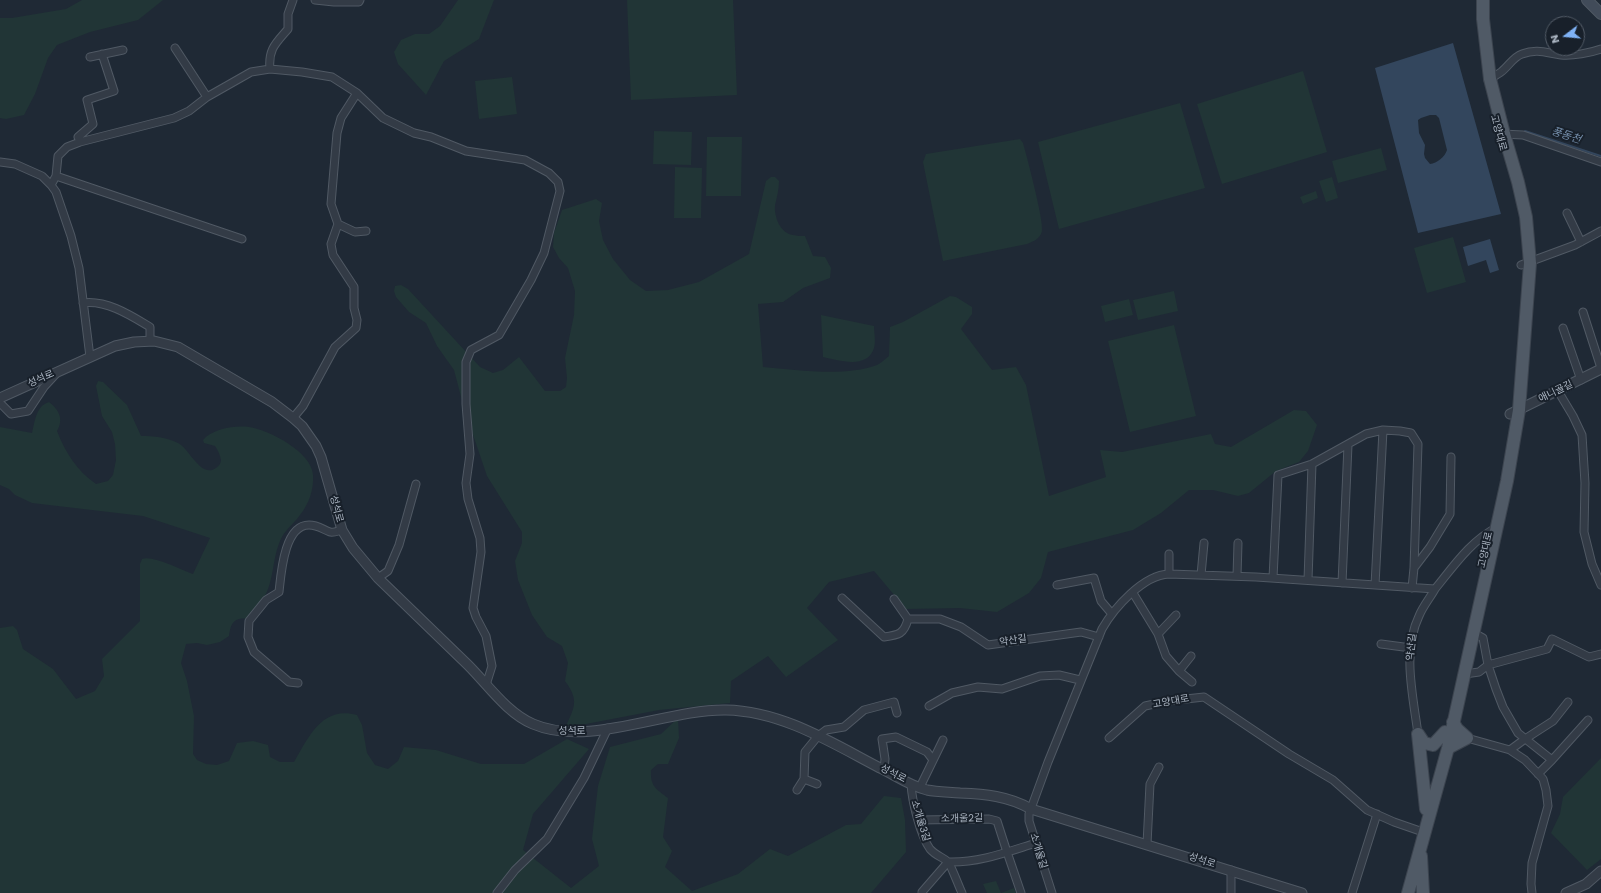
<!DOCTYPE html>
<meta charset="utf-8">
<style>
body{margin:0}
#map{position:relative;width:1601px;height:893px;overflow:hidden;background:#1f2935;font-family:Poppins,sans-serif}
canvas{display:block}
.north{position:absolute;left:1545px;top:16px;width:40px;height:40px;box-sizing:border-box;background:#18202a;border:1px solid #535c67;border-radius:50%;rotate:254deg;font-size:11px;font-weight:700;line-height:16px;text-align:center;color:#acb6c3}
.north::after{content:'';display:block;margin:auto;width:14px;height:18px;background:#7fb2f5;clip-path:polygon(50% 0,100% 100%,50% 72%,0 100%)}
</style>
<div id="map">
<canvas width="1601" height="893"></canvas>
<div class="north">N</div>
</div>
<script>
const context = document.querySelector('canvas').getContext('2d');
context.lineJoin = 'round';
function fillPath(path, color) { context.fillStyle = color; context.fill(path, 'evenodd'); }
function stroke(path, color, width, dash) { context.strokeStyle = color; context.lineWidth = width; context.lineCap = dash ? 'butt' : 'round'; context.setLineDash(dash || []); context.stroke(path); }
function label(font, color, halo, rows, align = 'center') {
  context.font = font + ' Poppins,"Noto Sans KR",sans-serif'; context.lineWidth = 4; context.setLineDash([]); context.textBaseline = 'middle'; context.strokeStyle = halo; context.fillStyle = color; for (const [text, x, y, turn = 0] of rows) {
    context.save(); context.translate(x, y); context.rotate((+turn || 0) * Math.PI / 180); context.textAlign = isNaN(turn) ? turn : align; if (halo) context.strokeText(text, 0, 0); context.fillText(text, 0, 0); context.restore();
  }
}
fillPath(new Path2D(`
 M82 0H163L138 20 90 32 57 45 48 58 35 94 24 115 6 119 0 118V18H12L66 9Z
 M458 0H494L479 39 444 61 426 95 398 64 394 52 401 40 415 34H429L440 26Z
 M627 0H733L737 95 631 100Z
 M1303 71 1327 152 1222 184 1197 104Z
 M512 77 517 114 479 119 475 81Z
 M1180 103 1205 188 1059 229 1038 142Z
 M654 131 692 132 691 165 653 164Z
 M707 137H742L741 196H706Z
 M1020 139 1023 143C1027 157 1044 221 1042 231 1040 239 1034 241 1027 244L943 261 924 167 923 162 926 154Z
 M1381 148 1387 170 1338 183 1332 161Z
 M675 167 702 168 701 218H674Z
 M771 177H775L779 181C779 189 777 197 775 205 774 217 780 233 793 235 797 236 801 236 805 236L813 256 825 257 831 268 830 278 803 288 783 302 758 304 763 367C797 370 845 377 877 365 881 363 885 359 889 356L890 327 903 322 950 296 956 297 972 307V314L961 329 992 370 1016 367 1026 385 1049 496 1106 477 1100 450 1122 452 1211 434 1215 444 1231 447 1294 410 1306 411 1317 425 1308 451 1299 462 1276 471 1249 493 1238 496 1213 490H1189L1161 513 1133 530 1048 552 1041 578 1029 593 997 612 960 608 906 609 874 571 829 582 807 608 838 640 786 677 768 656 731 681 730 703 659 710 565 728C574 708 580 701 565 681L568 663 562 646 547 637 532 615 518 580 515 561 522 543V532L487 476 464 408 454 370 437 346 426 323 409 312 396 297 394 291 395 286 401 285 408 289 480 367 493 373 503 370 519 357 545 391H560L566 387 567 378 565 358 574 315 575 291 568 268 559 258 553 247 554 233 562 210 596 199 602 203 599 221 603 240 613 259 630 280 646 291 668 290 699 282 749 254 766 181Z
 M1332 177 1338 198 1326 202 1319 181Z
 M1316 191 1318 198 1303 204 1300 197Z
 M1453 237 1466 282 1427 293 1414 248Z
 M1174 291 1178 311 1138 320 1133 300Z
 M1129 299 1133 315 1105 322 1101 306Z
 M821 315 874 326C874 332 876 342 874 348 867 370 838 360 823 357Z
 M1174 325 1196 416 1130 432 1108 341Z
 M98 381 103 382 127 405 141 436C154 436 166 437 178 443 189 448 201 479 216 468 219 466 221 463 221 460 220 455 218 450 215 446L204 443 203 440C212 429 235 425 249 427 269 430 312 452 313 475 314 489 309 504 300 515 293 525 285 529 280 541 271 562 275 584 260 604 257 608 252 615 248 618 245 619 242 618 239 619 231 621 230 629 229 636L220 642 207 645 197 643 186 644 181 663 187 681 194 716 193 754 197 760 206 764 217 765 229 761 237 743 253 741 268 745 270 757 280 762H294C308 738 322 705 357 715L362 725 367 753 375 765 388 769 398 761 404 747 436 750 481 764H524L567 739 589 749 533 814 523 850 571 888 599 866 592 839 598 786 610 747 661 734 678 718 679 738 668 764H658L651 770C650 786 656 789 668 798L663 837 672 851 665 867 692 891 738 874 770 849 788 856 846 825 861 824 884 796 901 798 905 820 906 852 871 893H0V628L13 626 17 630 23 649 53 669 76 699 95 691 104 676 102 659 140 621V564L142 559C153 555 181 570 193 574L210 538 143 516 32 503 15 495 9 489 0 485V427L32 433C35 421 36 406 49 402 59 410 64 419 57 431 65 452 77 471 96 484L108 481 113 475 116 460 115 444 112 432 102 416 96 386Z
 M1601 758V859L1587 870 1551 833 1560 814 1563 797Z
 M996 881 1001 893 1014 888 1016 893H987L983 884Z`), '#213536');
fillPath(new Path2D(`
 M1453 43 1501 214 1418 233 1375 68ZM1430 115H1436L1439 118 1447 150C1445 157 1437 163 1430 164L1425 158 1424 154 1425 145 1419 133 1418 120 1421 118Z
 M1490 239 1499 270 1490 273 1486 260 1468 266 1463 247Z`), '#33465d');
stroke(new Path2D(`
 M1525 131 1601 156`), '#33465d', 2);
const minor = new Path2D(`
 M315 0 334 2H359L360 0
 M175 48 207 97
 M90 57 123 50
 M270 69C268 49 276 43 288 29V14L293 0
 M1488 80C1493 77 1497 75 1501 72 1509 66 1513 57 1522 54 1537 48 1547 53 1561 55 1573 56 1590 53 1601 49
 M1502 134 1523 135 1601 162
 M80 142 78 137 93 124 87 100 114 91 102 54
 M0 162 15 164 42 176 51 185 56 192 71 236 79 268 90 357
 M56 176 242 239
 M51 185 56 176 58 156 67 147 80 142 174 118 189 111 207 97 251 72 270 69 302 72 332 77 357 93 383 118 414 133 431 137 466 151 525 160 549 173 558 182 560 191 544 253 531 280 499 335 471 350 466 362V404L470 454 466 483 468 499 480 538 481 552 473 608 476 617 486 636 492 666 486 685
 M1567 213 1581 242
 M338 224 355 232 366 231
 M1521 265 1575 245 1601 231
 M83 303C107 300 130 315 150 327V341
 M1583 312 1601 368
 M1563 328 1581 380
 M1558 391 1573 416 1582 435 1585 483 1584 532 1592 564 1601 585
 M0 403 11 414 28 411 44 387 56 374
 M293 418 303 406 335 347 356 328 357 320 354 308V287L333 255 331 244 338 224 331 204 337 133 341 118 357 93
 M1414 568 1430 547 1450 514 1451 457
 M1169 574V554
 M1201 575 1204 543
 M1237 576 1238 543
 M378 578 388 571 399 545 416 484
 M1273 578 1278 475 1312 464 1366 434 1383 430 1400 431 1411 433 1418 444 1414 568 1412 588
 M1308 580 1312 464
 M1342 583 1348 445
 M1057 585 1094 578 1101 601 1112 614
 M1375 585 1383 430
 M1435 589C1453 567 1471 540 1498 527
 M1133 593 1158 634 1166 656 1179 671 1192 682
 M842 598 884 637C899 635 904 634 908 619L894 599
 M908 619H940L961 627 988 645 1081 632 1099 637
 M1474 633 1483 638 1488 665 1496 689 1503 707 1518 733 1552 760 1588 720
 M1158 634 1176 615
 M1381 644 1411 648
 M1179 671 1191 656
 M1465 674 1479 672 1488 665 1547 649 1552 639 1589 657 1601 654
 M298 683 289 682 254 652 248 637 249 621 266 600 279 592C281 574 284 525 309 525 318 525 322 529 330 532 333 533 338 531 342 530
 M929 706 952 693 978 687 1002 689 1040 676 1059 675 1080 680
 M1109 738 1145 706 1168 701 1204 697 1289 754 1333 780 1367 810 1394 822 1420 831
 M1467 738 1510 750 1525 760 1543 779 1546 790 1548 806 1532 863 1531 884 1532 893
 M1510 750 1525 739 1553 721 1568 702
 M884 770 885 759 882 739 896 737 927 752 933 760
 M1538 774 1552 760
 M804 779 817 784
 M911 784C912 801 920 835 930 849 936 856 943 857 948 862 951 865 959 887 962 893
 M920 787 943 740
 M797 790 804 779 805 752 818 736 826 730 844 727 864 710 894 702 897 713
 M918 820 989 819 997 821 1007 852 1021 893
 M1147 844 1150 784 1159 767
 M922 892 948 862C979 863 1007 852 1036 843
 M497 893 515 870 547 839 584 778 608 728
 M1052 893 1029 821V814L1048 762 1102 629C1114 608 1143 575 1169 574L1256 577 1435 589C1430 598 1423 606 1419 616 1402 651 1413 696 1418 734
 M1231 893V870
 M1352 893 1377 814`);
const tertiary = new Path2D(`
 M0 398 115 346 134 342 154 341 178 347 272 402 293 418 302 426 316 446 321 457 342 530 353 548 378 578C408 607 438 636 468 665 488 685 507 713 533 724 589 748 666 709 726 710 782 711 832 743 880 768 895 775 910 786 927 790 937 792 949 792 960 793 985 794 1008 796 1031 809L1302 893
 M1510 414 1601 369
 M1566 893 1586 884 1601 871`);
const secondary = new Path2D(`
 M1587 0 1601 14`);
const primary = new Path2D(`
 M1418 734 1426 809
 M1418 734 1424 743 1433 745 1445 732
 M1448 748 1467 738 1457 729 1453 722
 M1421 856 1423 893
 M1408 893 1448 748 1507 481 1519 410 1530 263 1526 217 1518 182 1504 134 1490 79 1483 19V0`);
stroke(minor, '#505964', 9);
stroke(tertiary, '#505964', 11);
stroke(secondary, '#505964', 12);
stroke(primary, '#3c444f', 14);
stroke(minor, '#333b46', 7);
stroke(tertiary, '#333b46', 9);
stroke(secondary, '#414b59', 10);
stroke(primary, '#505a66', 12);
label('10px', '#acb6c3', '#18202a', [
 ["고양대로",1498,133,75],
 ["성석로",41,379,-24],
 ["애니골길",1556,392,-26],
 ["성석로",336,509,76],
 ["고양대로",1486,550,-78],
 ["약산길",1013,641,-8],
 ["약산길",1412,647,-84],
 ["고양대로",1171,702,-10],
 ["성석로",572,731],
 ["성석로",893,774,27],
 ["소개울2길",962,819,-1],
 ["소개울3길",920,821,73],
 ["소개울길",1038,851,73],
 ["성석로",1202,861,18]
]);
label('italic 11px', '#748eab', '#18202a', [
 ["풍동천",1566,136,18]
]);
</script>
